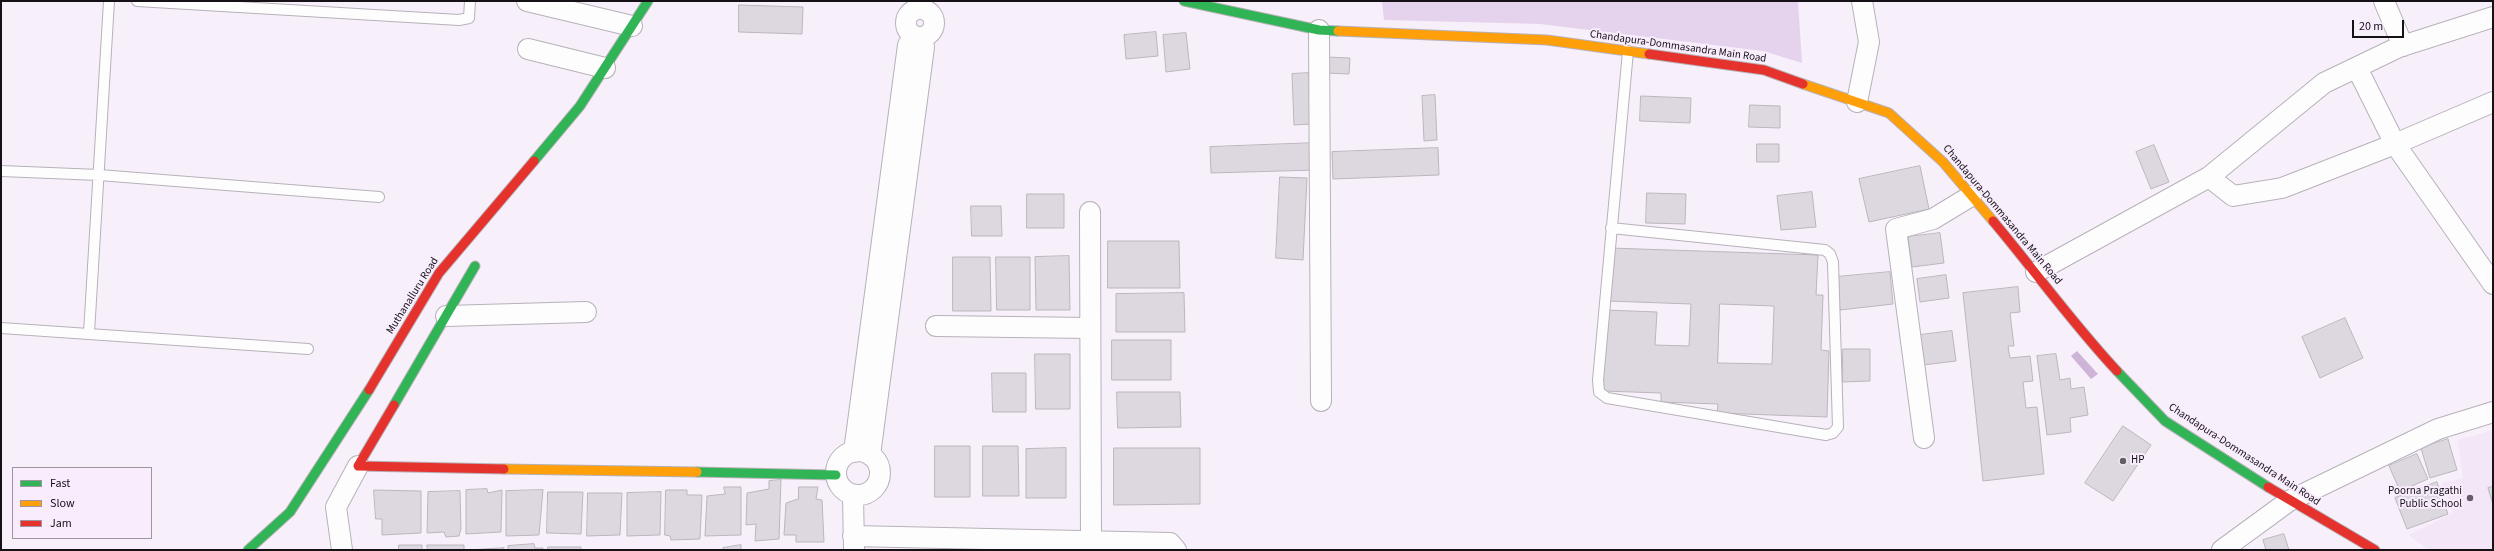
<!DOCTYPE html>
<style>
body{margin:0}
#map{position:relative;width:2494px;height:551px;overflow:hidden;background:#f7f0fa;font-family:"Source Sans 3",sans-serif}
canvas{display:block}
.frame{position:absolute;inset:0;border:2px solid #151116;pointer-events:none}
.legend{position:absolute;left:12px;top:467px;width:140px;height:72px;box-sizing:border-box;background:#f9edfd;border:1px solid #9e95a1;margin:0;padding:5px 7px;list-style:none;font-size:12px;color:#151116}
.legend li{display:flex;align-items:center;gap:8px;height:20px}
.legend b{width:20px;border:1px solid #9e95a1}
.scale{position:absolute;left:2352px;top:20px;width:52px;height:18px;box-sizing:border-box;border:2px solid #151116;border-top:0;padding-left:5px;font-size:12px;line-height:14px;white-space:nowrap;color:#151116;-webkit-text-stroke:3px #f9edfd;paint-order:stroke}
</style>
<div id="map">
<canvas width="2494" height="551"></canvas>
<div class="frame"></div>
<ul class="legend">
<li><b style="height:5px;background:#30b455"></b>Fast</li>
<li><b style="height:5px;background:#ff9f0a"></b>Slow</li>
<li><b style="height:5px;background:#e5322d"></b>Jam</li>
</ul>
<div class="scale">20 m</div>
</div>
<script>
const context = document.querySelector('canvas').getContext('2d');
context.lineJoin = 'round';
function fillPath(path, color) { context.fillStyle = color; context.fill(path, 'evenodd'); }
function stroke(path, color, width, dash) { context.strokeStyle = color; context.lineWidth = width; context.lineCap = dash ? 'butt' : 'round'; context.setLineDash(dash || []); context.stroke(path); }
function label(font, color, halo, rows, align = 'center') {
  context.font = font + ' "Source Sans 3",sans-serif'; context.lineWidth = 4; context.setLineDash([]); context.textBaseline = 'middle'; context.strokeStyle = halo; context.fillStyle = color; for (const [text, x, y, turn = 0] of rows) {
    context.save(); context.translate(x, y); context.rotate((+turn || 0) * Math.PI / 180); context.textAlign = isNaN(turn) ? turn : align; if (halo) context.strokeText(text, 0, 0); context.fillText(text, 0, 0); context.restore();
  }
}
fillPath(new Path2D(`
 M2493 430V550H2428L2409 535 2453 513 2442 483 2463 478 2458 440Z`), '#f3e6f7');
fillPath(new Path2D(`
 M1382 1H1798L1802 63 1763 51 1540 24 1384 20Z`), '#e5d2ec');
fillPath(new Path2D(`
 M2077 351 2098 374 2091 379 2071 356Z`), '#ceb4d6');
const building = new Path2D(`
 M739 5 803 7 802 34 739 32Z
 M1156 32 1158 56 1126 59 1124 35Z
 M1186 33 1190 69 1166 72 1163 35Z
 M1326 57 1350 58 1349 74 1325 73Z
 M1309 73 1311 124 1294 125 1292 74Z
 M1435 95 1437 140 1424 141 1422 96Z
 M1641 96 1691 98 1690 123 1640 121Z
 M1750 105 1780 106V128L1749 127Z
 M1315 143 1316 170 1211 173 1210 147Z
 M1757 144H1779V162H1757Z
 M2154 145 2169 182 2151 189 2136 152Z
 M1438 148 1439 175 1333 179 1332 152Z
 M1920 166 1929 209 1869 222 1859 179Z
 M1280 177 1307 178 1303 260 1276 258Z
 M1812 192 1816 227 1781 230 1777 196Z
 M1647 193 1686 194 1685 224 1646 223Z
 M1027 194H1064V228H1027Z
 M971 206H1001L1002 236H972Z
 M1940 233 1944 263 1912 267 1908 237Z
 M1108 241H1179L1180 288H1108Z
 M1610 248 1818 255 1816 295H1823L1821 350 1829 351 1827 417 1717 413 1718 404 1661 402V393L1603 391 1605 310 1657 312 1655 345 1689 346 1691 304 1608 301ZM1720 304 1774 306 1772 364 1718 363Z
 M1069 256 1070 310H1036L1035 257Z
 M953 257H990L991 311H953Z
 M996 257H1030V310H997Z
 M1890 272 1893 304 1840 310 1836 277Z
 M1946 275 1949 298 1920 302 1917 279Z
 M2018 287 2020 312 2010 313 2014 346H2008L2010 358 2030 356 2033 381 2023 382 2026 408 2037 407 2044 474 1983 481 1963 293Z
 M1184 293 1185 332H1116V294Z
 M2345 318 2363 358 2320 378 2302 337Z
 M1952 331 1956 361 1923 365 1920 335Z
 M1112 340H1171V380H1112Z
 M1843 349H1870V381L1843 382Z
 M1035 354H1070V409H1036Z
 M2056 354 2060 380 2070 378 2071 389 2084 387 2088 415 2070 418 2071 432 2047 435 2037 356Z
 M992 373H1026V412H993Z
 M1117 392H1180L1181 427 1118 428Z
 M2123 426 2151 445 2113 501 2085 483Z
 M2448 439 2457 470 2430 478 2421 448Z
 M935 446H970V497H935Z
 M983 446H1018L1019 496H983Z
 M1066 448V498H1026V449Z
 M1114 448H1200V504L1114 505Z
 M2417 454 2428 479 2400 491 2389 466Z
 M781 480 779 539 755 541 756 524 746 525 747 493 769 489V481Z
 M2437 482 2448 514 2407 529 2395 498Z
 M724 487H741V535L705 536 707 496 725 494Z
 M799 487H818L816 499 822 500 824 542H796V535H784L786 503 798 499Z
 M2493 487V504L2488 488Z
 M487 489 488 493 502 490 501 532 466 534V490Z
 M374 490 421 491V533L382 535V519H376Z
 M543 490 539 535 506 536V491Z
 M666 490H687V495H702L700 539 671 540 670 536 665 535Z
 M460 491 461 529 459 536 446 537 444 532 427 533 428 492Z
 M548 492H583L581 534 547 533Z
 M661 492 660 535 627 536V493Z
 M588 493H622L620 535 587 536Z
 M2284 534 2289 550H2266L2263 540Z
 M534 544 535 548H543V550H508V546Z
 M399 545H422V550H399Z
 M427 545H464V550H428Z
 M741 545V550H723V548Z
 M548 547H581V550H548Z
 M504 548 503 550H469Z`);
fillPath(building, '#ddd8df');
stroke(building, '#bbb6bd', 1);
const lane = new Path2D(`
 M137 1 459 20 469 18 470 1
 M1 171 99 175 379 197
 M1611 228 1825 250 1830 254 1833 262 1838 427 1833 433 1826 435 1607 398 1599 392 1598 380 1628 51
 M1 328 308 349
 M89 333 109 1`);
const street = new Path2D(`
 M527 1 632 26
 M2384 1 2403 46
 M906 23a14 14 0 1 1 28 0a14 14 0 1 1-28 0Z
 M1319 30 1321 401
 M528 49 605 68
 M2357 68 2395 144 2493 284
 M1857 102 1869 42 1862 1
 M2209 177 2233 196 2282 188 2395 144 2493 102
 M1090 212 1091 541
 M2036 272 2209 177 2324 83 2399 47 2493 17
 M446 316 586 312
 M936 326 1090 328
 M1924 438 1896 229 1933 219 1971 196
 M836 473a22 22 0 1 1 44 0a22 22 0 1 1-44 0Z
 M854 452 908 45 913 37
 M870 455 924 47 922 38
 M853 495 854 549
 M853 536 1170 543 1176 550
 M342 550 336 507 358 466
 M2222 550 2289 501 2438 429 2493 412`);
const fast = new Path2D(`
 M1184 1 1319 30 1338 31
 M534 161 580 106 648 1
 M2117 371 2165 421 2268 487
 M394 405 475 266
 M697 472 836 475
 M248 550 290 512 369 390`);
const slow = new Path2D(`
 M1338 31 1547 40 1649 54
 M1803 84 1889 113 1943 162 1993 221
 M504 469 697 472`);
const jam = new Path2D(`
 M1649 54 1764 70 1803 84
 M1993 221C2035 271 2073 324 2117 371
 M369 390 439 273 534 161
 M394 405 358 466 504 469
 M2268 487 2375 550`);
stroke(lane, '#b7b1b9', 12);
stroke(street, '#b7b1b9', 22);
stroke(fast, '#b7b1b9', 11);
stroke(slow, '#b7b1b9', 11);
stroke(jam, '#b7b1b9', 11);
stroke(lane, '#fefdfe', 10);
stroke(street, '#fefdfe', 20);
stroke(fast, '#30b455', 9);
stroke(slow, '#ff9f0a', 9);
stroke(jam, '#e5322d', 9);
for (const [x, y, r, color] of [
 [2123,461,4,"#645f66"],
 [2470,498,4,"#645f66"]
]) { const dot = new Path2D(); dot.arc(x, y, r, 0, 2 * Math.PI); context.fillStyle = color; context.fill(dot); stroke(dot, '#f9edfd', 1.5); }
label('11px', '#151116', '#f9edfd', [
 ["Chandapura-Dommasandra Main Road",1678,47,8],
 ["Chandapura-Dommasandra Main Road",2002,215,50],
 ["Muthanalluru Road",413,296,-58],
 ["Chandapura-Dommasandra Main Road",2244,455,33]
]);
label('11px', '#151116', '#f9edfd', [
 ["HP",2131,461],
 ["Poorna Pragathi",2462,492,"right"],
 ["Public School",2462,505,"right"]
], 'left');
</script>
